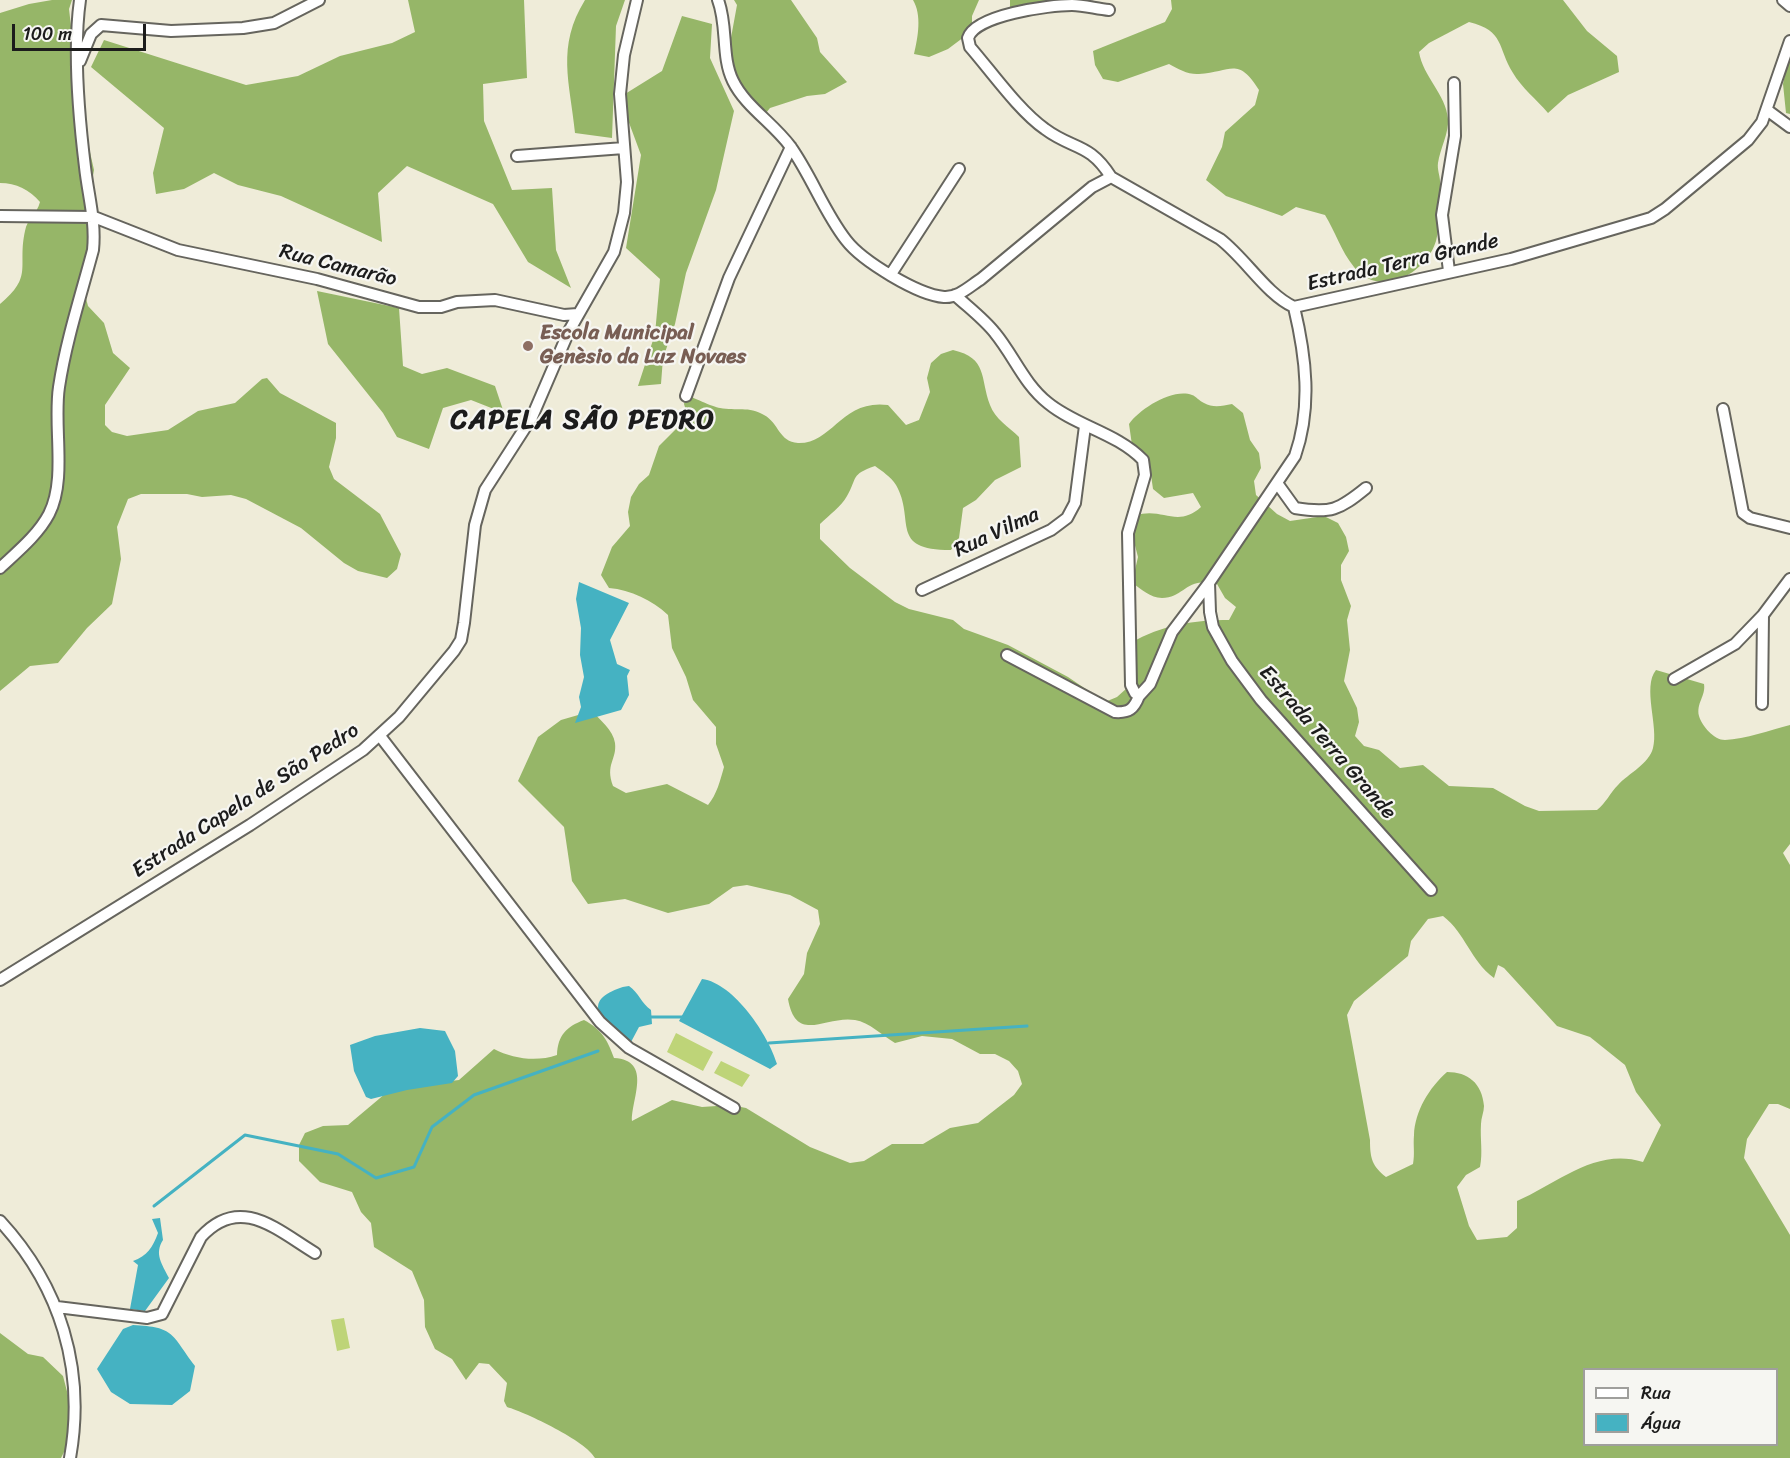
<!DOCTYPE html>
<meta charset="utf-8">
<style>
body{margin:0}
#map{position:relative;width:1790px;height:1458px;overflow:hidden;background:#efecd9;font-family:Sriracha,sans-serif}
canvas{display:block}
.legend{position:absolute;left:1583px;top:1368px;width:195px;height:78px;box-sizing:border-box;background:#f6f6f2;border:2px solid #9f9f9c;margin:0;padding:8px 10px;list-style:none;font-size:18px;color:#1c1c1c}
.legend li{display:flex;align-items:center;gap:12px;height:30px}
.legend b{width:30px;border:2px solid #9f9f9c}
.scale{position:absolute;left:12px;top:24px;width:134px;height:27px;box-sizing:border-box;border:3px solid #1c1c1c;border-top:0;padding-left:8px;font-size:18px;line-height:21px;white-space:nowrap;color:#1c1c1c;-webkit-text-stroke:4px #f6f6f2;paint-order:stroke}
</style>
<div id="map">
<canvas width="1790" height="1458"></canvas>
<ul class="legend">
<li><b style="height:8px;background:#fff"></b>Rua</li>
<li><b style="height:16px;background:#45b2c2"></b>Água</li>
</ul>
<div class="scale">100 m</div>
</div>
<script>
const context = document.querySelector('canvas').getContext('2d');
context.lineJoin = 'round';
function fillPath(path, color) { context.fillStyle = color; context.fill(path, 'evenodd'); }
function stroke(path, color, width, dash) { context.strokeStyle = color; context.lineWidth = width; context.lineCap = dash ? 'butt' : 'round'; context.setLineDash(dash || []); context.stroke(path); }
function label(font, color, halo, rows, align = 'center') {
  context.font = font + ' Sriracha,sans-serif'; context.lineWidth = 4.5; context.setLineDash([]); context.textBaseline = 'middle'; context.strokeStyle = halo; context.fillStyle = color; for (const [text, x, y, turn = 0] of rows) {
    context.save(); context.translate(x, y); context.rotate((+turn || 0) * Math.PI / 180); context.textAlign = isNaN(turn) ? turn : align; if (halo) context.strokeText(text, 0, 0); context.fillText(text, 0, 0); context.restore();
  }
}
fillPath(new Path2D(`
 M676 1033 713 1052 703 1071 667 1052Z
 M721 1061 750 1075 742 1087 714 1073Z
 M344 1318 350 1348 337 1351 331 1320Z`), '#bed478');
fillPath(new Path2D(`
 M52 0H72L69 9 81 112 94 170 88 205 94 242 81 279 88 306 104 323 113 353 130 368 105 405V425L112 432 127 436 168 430 198 411 235 403 262 379 267 378 280 393 336 423V438L329 467 334 479 380 514 401 554 397 569 387 578 358 571 344 563 301 528 246 499 231 495 202 497 187 494H141L128 499 117 527 121 559 112 604 87 628 58 663 30 666 0 691V304C34 276 17 267 25 231 27 219 37 214 40 202 30 190 16 183 0 183V13L29 4Z
 M408 0H524L527 78 483 84 484 121 512 190 552 188 556 250 571 288 528 262 493 204 407 166 378 193 382 242 281 196 238 185 214 173 184 189 156 194 153 173 164 128 91 67 104 40 246 85 298 76 340 56 392 43 415 32Z
 M585 0H625L616 26 612 138 575 133C570 82 556 47 585 0Z
 M734 0H791L817 38 820 52 847 82 825 94 807 96 770 108 766 113 752 102 726 65 737 5Z
 M913 0H979L972 16V31L948 49 929 57 914 54C918 37 922 15 913 0Z
 M1010 0H1060L1051 8 1020 18 1010 8Z
 M1171 0H1563L1587 31 1617 56 1619 72 1568 95 1548 113C1537 100 1521 87 1513 73 1497 47 1505 31 1469 22L1429 43 1419 52C1423 77 1446 94 1448 119 1449 133 1440 149 1438 163 1437 169 1440 176 1440 181 1441 196 1440 228 1436 241 1426 274 1379 299 1354 267 1341 251 1335 231 1325 215L1296 207 1282 216 1226 196 1206 180 1222 147 1225 132 1255 105 1259 90C1238 56 1231 72 1199 74 1189 75 1178 69 1169 64L1118 82 1103 79 1095 65 1093 51 1165 22 1172 9Z
 M682 16 712 24 710 58 734 111 716 190 686 273 675 324 663 358 661 384 638 386 655 334 660 279 626 248 641 155 628 120 625 94 662 71Z
 M1790 50V114L1786 113 1783 84Z
 M317 291 399 308 403 366 422 374 447 368 495 386 504 413 471 400 443 408 429 449 397 437 383 413 328 344Z
 M953 350C988 358 980 378 990 405 995 419 1009 427 1019 437L1021 467 995 480 976 500 963 508 959 538 951 550C888 550 916 520 896 485 891 477 882 471 875 466 850 475 858 477 847 496 841 507 829 515 820 524V539L850 568 895 602 909 609 953 620 964 629 1008 645 1068 677 1105 702 1117 697 1127 688 1131 643C1161 625 1195 620 1229 620L1236 607 1225 598 1217 584C1185 576 1185 598 1162 598 1150 598 1142 589 1132 583L1138 557 1131 530 1135 516C1161 506 1177 529 1201 507L1193 493 1164 498 1153 489 1151 475 1133 452 1129 424C1140 409 1172 388 1192 395 1196 396 1199 401 1204 403 1213 408 1222 406 1232 404L1243 413 1250 440 1259 453 1261 468 1254 481 1256 495 1277 514 1290 521 1324 516 1338 523 1346 537 1349 551 1341 565V580L1351 606 1347 620 1350 650 1344 681 1357 708 1359 722 1355 736 1364 746 1379 750 1400 768 1423 765 1449 786 1493 788 1525 806 1539 811 1597 810C1606 803 1610 793 1618 785 1629 773 1649 764 1653 748 1659 727 1642 687 1656 670L1704 684C1706 696 1696 703 1699 716 1702 726 1714 740 1725 740 1745 739 1771 730 1790 725V844L1783 853 1790 865V1109L1778 1104H1769L1747 1139 1744 1158 1790 1235V1458H595C586 1441 527 1413 507 1407L504 1401 507 1383 489 1364 479 1363 466 1380 452 1359 435 1349 425 1327 424 1300 412 1271 374 1247 371 1223 361 1212 352 1192 320 1182 299 1161V1145L305 1133 323 1126 348 1125 392 1088 459 1080 494 1049C513 1059 537 1062 557 1055 558 1035 566 1027 584 1020 602 1030 607 1039 614 1058 653 1060 631 1100 632 1121L672 1100 702 1107 731 1105 746 1108 810 1147 850 1163 864 1161 892 1144H923L950 1128 978 1123 1014 1095 1022 1084 1018 1071 1009 1061 995 1054H980L952 1039 922 1036 895 1043C883 1036 869 1022 855 1020 826 1015 796 1045 788 999L804 974 807 953 820 924 818 910 790 895 747 885 733 887 709 904 668 913 625 899 588 904 572 881 564 827 518 781 538 737 561 720 592 711C600 720 613 730 615 743 617 760 605 764 613 786L626 793 667 784 708 805C717 794 720 781 724 767L716 744V727L693 700 686 677 672 648 668 615C652 600 631 590 609 588L601 575 612 547 630 526 628 512 631 497 639 484 649 475 659 446 688 417 684 404 686 394C691 397 713 407 720 408 736 411 749 406 764 415 779 423 779 442 798 443 833 444 841 399 888 405L906 425 919 420 930 392 927 378 931 363 941 354ZM1443 916C1466 934 1470 960 1494 978L1498 965 1504 968 1557 1026 1590 1037 1625 1065 1636 1092 1661 1125 1643 1162C1596 1147 1558 1183 1517 1201V1228L1507 1237 1477 1240 1469 1226 1457 1187 1466 1175 1480 1167C1483 1152 1480 1140 1481 1124 1481 1118 1484 1112 1484 1106 1482 1083 1468 1072 1447 1072 1429 1088 1415 1111 1414 1135 1413 1146 1415 1153 1413 1164L1386 1177C1372 1166 1370 1158 1370 1140L1347 1015 1354 1001 1408 956 1411 941 1428 919ZM1584 1370H1776V1444H1584Z
 M0 1333 28 1354 43 1357 63 1376 70 1403V1440L61 1458H0Z`), '#96b668');
fillPath(new Path2D(`
 M579 582 629 603 610 640 617 664 630 670 627 676 629 695 621 710 575 723 581 707 579 697 584 677 580 655 581 628 576 599Z
 M702 979C734 983 769 1036 777 1064L770 1069 679 1021Z
 M629 986C639 993 641 1003 651 1010L652 1024 639 1027 631 1042C616 1034 582 1009 607 994 614 990 620 987 629 986Z
 M420 1028 445 1031 455 1051 458 1076 452 1083 407 1090 371 1099 366 1097 354 1071 350 1045 375 1036Z
 M160 1218 163 1240C154 1254 162 1264 169 1278L145 1311 130 1309 138 1265 133 1261C147 1256 153 1247 158 1233L152 1219Z
 M133 1325C175 1327 171 1334 195 1366L190 1391 172 1405 130 1404 111 1392 97 1369 123 1329Z`), '#45b2c2');
stroke(new Path2D(`
 M650 1017H685
 M769 1043 1027 1026
 M154 1206 245 1135 338 1154 376 1178 414 1167 432 1127 474 1095 598 1051`), '#45b2c2', 3);
const minor = new Path2D(`
 M718 0C728 26 721 57 733 81 745 106 773 123 790 146 811 175 824 212 846 240 862 261 918 295 944 297 958 298 970 286 981 279L1092 187 1111 177 1220 239C1246 259 1266 294 1294 307L1511 259 1651 218 1665 209 1748 140 1762 122 1790 41
 M1783 0 1790 6
 M1109 10C1097 9 1084 5 1072 5 1049 5 975 15 968 38L970 47C991 71 1019 111 1045 129 1073 150 1089 142 1111 177
 M80 61 91 34 101 25 171 31 243 28 274 23 319 0
 M1767 110 1790 127
 M517 156 624 148
 M0 216 94 217 178 250 317 279 419 307H441L457 302 495 300 564 315 578 314
 M1449 271 1442 215 1455 136 1454 83
 M891 274 959 169
 M955 295C968 307 984 319 995 333 1014 356 1024 384 1048 403 1076 426 1117 433 1143 460L1145 475 1128 533 1131 685 1135 693 1139 696 1150 684 1172 632 1209 583
 M1294 307C1306 357 1312 407 1295 456L1209 583 1210 612 1213 627 1232 661 1261 700 1431 890
 M686 396 729 278 791 147
 M1723 409 1743 513 1750 518 1790 528
 M1277 483 1295 508C1331 514 1339 510 1366 488
 M0 568C17 552 38 535 49 514 67 479 53 426 59 387 66 341 81 295 93 250 96 221 88 195 85 167 79 118 73 49 80 0
 M922 590 1051 530 1067 518 1075 503 1085 426
 M1007 655 1115 712C1129 713 1134 709 1139 696
 M1674 679 1735 644 1763 615 1790 579
 M1762 704 1763 615
 M380 736 600 1022 629 1048 734 1108
 M0 980 250 825 363 750 399 717 454 651 461 640 464 623 475 525 485 490 532 417 569 331 614 252 624 213 627 182 620 94 624 55 637 0
 M0 1221C60 1286 86 1369 70 1458
 M57 1307 147 1318 162 1314 201 1237C240 1194 277 1230 315 1253`);
stroke(minor, '#66655e', 14);
stroke(minor, '#fff', 10);
for (const [x, y, r, color] of [
 [528,346,6,"#8d6e63"]
]) { const dot = new Path2D(); dot.arc(x, y, r, 0, 2 * Math.PI); context.fillStyle = color; context.fill(dot); stroke(dot, '#f6f6f2', 2); }
label('21px', '#1c1c1c', '#f6f6f2', [
 ["Estrada Terra Grande",1403,263,-13],
 ["Rua Camarão",338,266,14],
 ["Rua Vilma",997,533,-25],
 ["Estrada Terra Grande",1327,743,49],
 ["Estrada Capela de São Pedro",246,801,-33]
]);
label('bold 21px', '#785e54', '#f6f6f2', [
 ["Escola Municipal",540,334],
 ["Genèsio da Luz Novaes",540,358]
], 'left');
context.letterSpacing = '1.5px';
label('bold 27px', '#1c1c1c', '#f6f6f2', [
 ["CAPELA SÃO PEDRO",583,421]
]);
context.letterSpacing = '0px';
</script>
